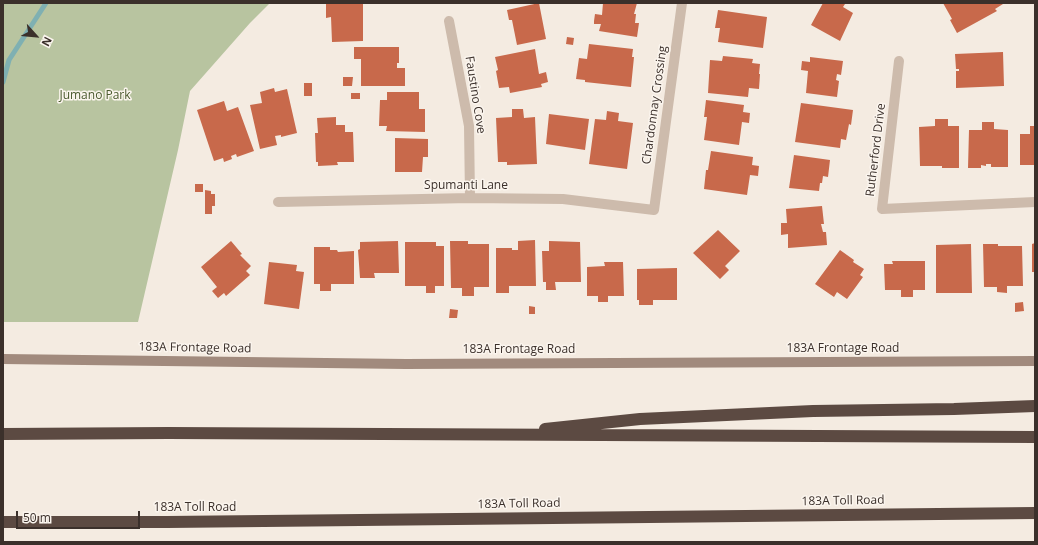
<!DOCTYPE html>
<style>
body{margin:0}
#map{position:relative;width:1038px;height:545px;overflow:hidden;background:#f4ebe1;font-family:"Open Sans",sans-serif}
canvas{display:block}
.frame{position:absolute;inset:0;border:4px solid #3b302b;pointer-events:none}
.north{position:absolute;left:16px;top:16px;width:40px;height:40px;-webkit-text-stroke:3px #fbf5ee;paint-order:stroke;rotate:117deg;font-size:11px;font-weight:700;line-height:16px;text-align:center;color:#3b302b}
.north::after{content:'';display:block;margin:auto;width:14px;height:18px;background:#3b302b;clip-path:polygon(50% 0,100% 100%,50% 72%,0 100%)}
.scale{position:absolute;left:16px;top:511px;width:124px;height:18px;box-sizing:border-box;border:2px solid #3b302b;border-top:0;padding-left:5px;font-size:12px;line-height:14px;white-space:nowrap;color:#3b302b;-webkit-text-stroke:3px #fbf5ee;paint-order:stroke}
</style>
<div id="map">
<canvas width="1038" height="545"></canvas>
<div class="frame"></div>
<div class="north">N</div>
<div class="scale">50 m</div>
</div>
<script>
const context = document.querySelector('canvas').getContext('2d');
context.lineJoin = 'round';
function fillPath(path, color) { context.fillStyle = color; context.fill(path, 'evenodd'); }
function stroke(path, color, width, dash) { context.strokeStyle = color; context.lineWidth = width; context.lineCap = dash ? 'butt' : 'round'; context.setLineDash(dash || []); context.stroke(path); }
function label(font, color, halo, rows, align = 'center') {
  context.font = font + ' "Open Sans",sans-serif'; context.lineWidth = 3; context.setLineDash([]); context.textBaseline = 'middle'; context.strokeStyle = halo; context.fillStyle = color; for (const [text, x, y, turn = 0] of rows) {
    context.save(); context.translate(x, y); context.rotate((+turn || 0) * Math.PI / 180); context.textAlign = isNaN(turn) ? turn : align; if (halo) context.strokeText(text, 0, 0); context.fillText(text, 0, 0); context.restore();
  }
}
fillPath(new Path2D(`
 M3 3H270L250 23 190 91 178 150 138 322H3Z`), '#b8c4a0');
stroke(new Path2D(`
 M3 82 9 60 46 3`), '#7fb0b2', 5);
fillPath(new Path2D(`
 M326 3H363V41L332 42 331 17 326 18Z
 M539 3 546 39 517 45 512 20H509L507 10Z
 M603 3H637L634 14H636L635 23H639L637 37 599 31 601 24H594V21L595 14 602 15Z
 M823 3 836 4 837 3H843L845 4 843 7 853 13 840 41 811 25Z
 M943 3H1002L1003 4 995 9 997 11 957 33 950 20 952 19Z
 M718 10 767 17 763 48 718 42 720 28H715Z
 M567 37 574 38 573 45 566 44Z
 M589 44 633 49 632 57H634L631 87 585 82V80L576 79 579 58 587 59Z
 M354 47H399V63H397V68H405V86H361V59H354Z
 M535 49 539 74 546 72 548 82 541 84 542 87 510 93 509 87 499 88 496 71 498 70 495 57Z
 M1003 52 1004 86 956 88V71H959V69H956L955 54Z
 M723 56 753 59 752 63 760 64 759 74H760L759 89 749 88 748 97 708 93 710 60 722 61Z
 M810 57 843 61 841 75 837 74 836 80 839 81 837 97 806 93 808 71 801 70 802 61 810 62Z
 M343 77H353L352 86H343Z
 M304 83H312V96H304Z
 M274 88 275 92 287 89 297 133 281 137V135L275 136 277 145 260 149 250 105 262 103 260 92Z
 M387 92H419V109H425V132L386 131 387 126H379L380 100H387Z
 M351 93H360V99H351Z
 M706 100 744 105 743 112 750 113 749 123 742 122 739 145 704 140 707 117H704Z
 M224 101 227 111 238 107 254 151 237 157 236 154 231 156 232 159 224 162 223 158 214 161 197 110Z
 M801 103 853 110 851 125 849 124 846 140 841 139 840 148 795 142Z
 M512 109H523L524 118 535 117 537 164 507 165V162H498L496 118 512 117Z
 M607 111 619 113 618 121 633 123 627 169 589 164 595 119 606 120Z
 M549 114 589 119 585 150 546 144Z
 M336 117V125H345V132H353L354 162H337L338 165 318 166V162H316L315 133H318L317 118Z
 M935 119H948V126H959V168H942V166H920L919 127 935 126Z
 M982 122H994V129L1008 130V167H991V164H986V166L981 165V168H968L969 130H982Z
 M1030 126H1035V165H1020V134H1030Z
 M395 138 428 139V157H423L422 172H395Z
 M711 151 753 157 752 165 759 166 758 176 750 175 747 195 704 189 706 170H708Z
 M794 155 830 160 828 177 823 176 822 183H820L819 191 789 188Z
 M195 184H203V192H195Z
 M205 190 211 191V194H215V206H212V214H205Z
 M822 206 824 224H821L823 232H826L827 245 788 248V234L781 235V223H787L786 209Z
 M718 230 740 251 725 266 729 270 720 279 693 253Z
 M535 240 536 286H509V293H496V248H512V250H518V241Z
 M231 241 242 254 240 255 251 266 246 271 250 275 226 296 224 293 218 298 212 291 217 287 201 267Z
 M398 241 399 273H374L375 278H360L358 250 360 249V242Z
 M450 241H468V244H489V287H474V296H462V288H451Z
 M549 241 580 242 581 282H555L556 290H546V282H543L542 251H549Z
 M405 242H436V246H444V286H435V293H426V286H405Z
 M1035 243V272H1032V244Z
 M971 244 972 293H936V245Z
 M983 244H998V246H1022L1023 286H1007V293L997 292V287H984Z
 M314 247H330V250H337L338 252 354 251V284H331V291H320V284H314Z
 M840 250 854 260 853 262 864 269 860 275 863 277 847 299 837 292 834 297 815 284Z
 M892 261H925V290H913V297H901V290H885L884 264H893Z
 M269 262 297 265 296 271 304 272 299 309 264 304Z
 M604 262H623L624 296H608V302H598V296H587V267L605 266Z
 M677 268V300H653V305H639V300H637V269Z
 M1023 302 1024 311 1015 312V303Z
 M529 306 535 307V314H529Z
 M450 309 458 310 457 318H449Z`), '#c8694b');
stroke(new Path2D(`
 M449 21 469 126 470 198
 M899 61 882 209 1035 202
 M278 202 470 198 563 199 654 210 682 3`), '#cdbbac', 10);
stroke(new Path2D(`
 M3 359 406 364 1035 361`), '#a18a7d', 10);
stroke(new Path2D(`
 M545 429 640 419 813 411 954 409 1035 406
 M3 434 168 433 1035 437
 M3 522H167L1035 513`), '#5c4a42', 12);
label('12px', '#3b302b', '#fbf5ee', [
 ["Faustino Cove",475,95,81],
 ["Chardonnay Crossing",655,105,-82],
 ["Rutherford Drive",876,150,-83],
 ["Spumanti Lane",466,186],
 ["183A Frontage Road",195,348,1],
 ["183A Frontage Road",843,349],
 ["183A Frontage Road",519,350],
 ["183A Toll Road",843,501,-1],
 ["183A Toll Road",519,504,-1],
 ["183A Toll Road",195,508]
]);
label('12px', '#4a5a2e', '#fbf5ee', [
 ["Jumano Park",95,96]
]);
</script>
